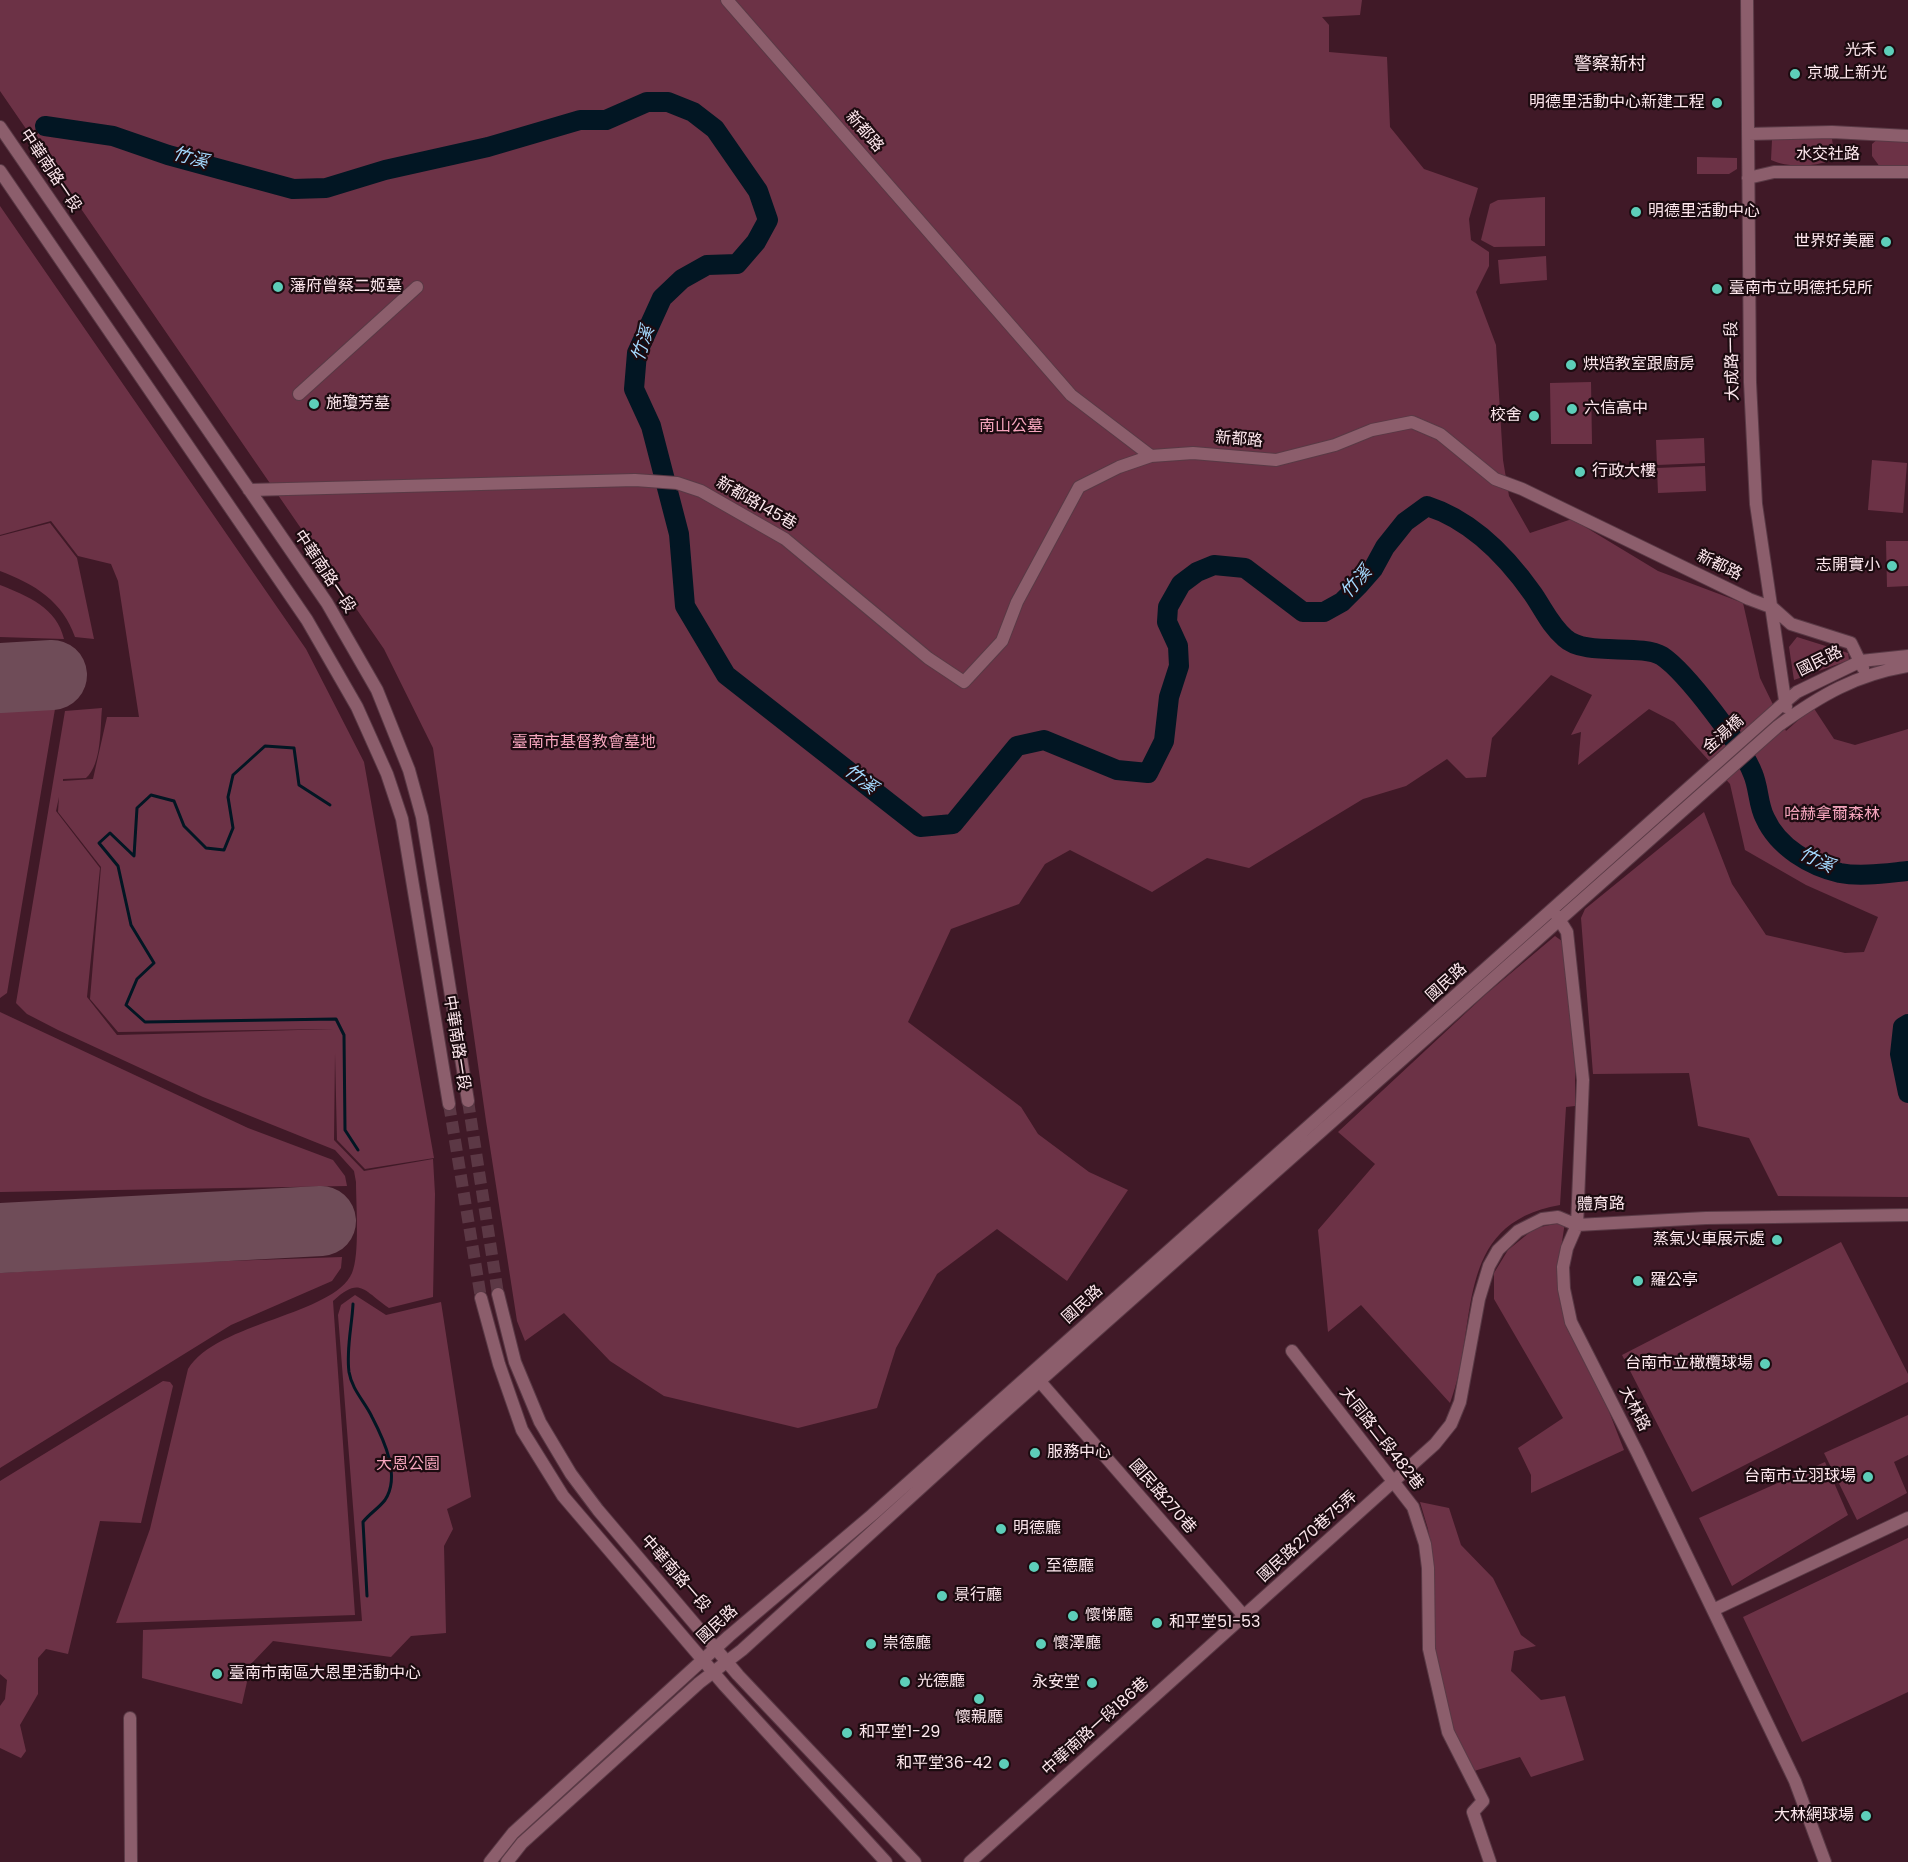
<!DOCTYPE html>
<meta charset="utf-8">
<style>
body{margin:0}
canvas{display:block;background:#401927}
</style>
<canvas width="1908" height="1862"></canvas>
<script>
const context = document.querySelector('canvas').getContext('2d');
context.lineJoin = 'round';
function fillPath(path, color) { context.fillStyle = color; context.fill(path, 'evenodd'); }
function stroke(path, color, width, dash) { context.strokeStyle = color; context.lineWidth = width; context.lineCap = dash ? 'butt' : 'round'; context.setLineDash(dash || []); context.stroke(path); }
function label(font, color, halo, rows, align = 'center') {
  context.font = font + ' Poppins,"Noto Sans TC",sans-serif'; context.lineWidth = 4.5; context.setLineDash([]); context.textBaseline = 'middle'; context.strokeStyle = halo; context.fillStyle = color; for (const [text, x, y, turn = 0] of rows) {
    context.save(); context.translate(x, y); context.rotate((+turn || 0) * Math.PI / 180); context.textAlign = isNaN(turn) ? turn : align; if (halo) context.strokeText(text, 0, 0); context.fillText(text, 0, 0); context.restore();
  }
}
fillPath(new Path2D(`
 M0 0H1362L1360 15 1322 17 1329 25V52L1387 57 1390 127 1424 169 1478 188 1469 219 1471 240 1489 252V266L1476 292 1496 345 1503 460 1509 496 1530 533 1572 519 1658 571 1743 603 1760 678 1786 731 1813 707 1834 739 1855 745 1908 729V1197L1778 1196 1749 1138 1698 1126 1689 1073 1593 1074 1581 918 1585 909 1704 812 1732 884 1766 935 1845 953 1864 952 1878 917 1806 885 1745 850 1730 784 1674 722 1649 709 1578 765 1581 732 1571 735 1592 695 1551 675 1492 738 1486 777 1466 778 1447 759 1406 786 1363 799 1249 868 1207 858 1152 892 1070 850 1045 864 1019 904 951 929 908 1022 1021 1107 1038 1134 1089 1172 1128 1190 1067 1281 997 1229 937 1274 896 1348 877 1408 798 1428 664 1396 610 1361 564 1313 525 1341 517 1321 486 1121 433 748 384 649 0 91Z
 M1826 136 1832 139 1834 154 1832 160C1814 167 1788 168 1771 160L1772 140 1781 137Z
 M1879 138H1908V167H1880L1872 156V144Z
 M1697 157 1737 158V169L1729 174H1697Z
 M1545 197V246L1494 247 1481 240 1490 204 1498 200Z
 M0 206 306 649 364 762 434 1158 365 1169 337 1140 335 1053 334 1140 364 1171 433 1159 435 1194 433 1297 389 1308C363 1290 360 1276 333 1301L355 1615 116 1623 150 1529 188 1369C217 1322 334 1315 352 1273 360 1255 356 1204 356 1182L354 1171 335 1150 203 1097 58 1030 27 1014 16 1003 65 711 102 708C100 728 102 764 86 778L63 779V781L93 779 107 717H139L118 581 111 564 78 556 51 521 0 535ZM59 797 58 812 101 867 90 999 118 1032 334 1029 117 1035 87 997 100 868 56 811Z
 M1546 256 1547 280 1500 284 1498 260Z
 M1591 382 1592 444H1551L1550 383Z
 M1704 438 1705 463 1657 465 1656 440Z
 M1872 460 1907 463 1903 513 1868 510Z
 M1705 466 1706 491 1658 493 1657 468Z
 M50 523 77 558 94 639 75 637C63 602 35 584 0 571V536Z
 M1886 541H1908V586L1887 587Z
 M0 585C28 596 57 608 64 639L0 637Z
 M1797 637 1848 653 1849 660 1794 680 1789 647Z
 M55 709 7 993 0 998V711Z
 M1555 936 1566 944 1575 1034V1106L1566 1107 1560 1205C1450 1224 1480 1327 1450 1403L1361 1305 1328 1332 1318 1230 1375 1164 1338 1132 1485 995Z
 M0 1012 248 1128 333 1160 345 1176 347 1186 0 1192Z
 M1565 1222 1558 1268 1594 1373 1624 1450 1531 1493V1475L1518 1448 1563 1418 1494 1299V1273L1508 1250 1535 1228Z
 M1841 1242 1908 1374V1382L1692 1492 1622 1355Z
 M342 1257 341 1268 332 1281 231 1325 0 1468V1273L171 1263Z
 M355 1295 386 1315 441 1302 471 1497 447 1509 453 1529 444 1546 446 1633 411 1636 391 1657 273 1641 251 1664 242 1704 142 1678 143 1630 362 1621 338 1315 341 1305Z
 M163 1381 170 1382 173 1386 141 1523 100 1521 68 1654 46 1649 38 1658V1694L20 1725 26 1751 21 1758 0 1748V1706L5 1699 7 1680 0 1674V1481Z
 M1908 1415V1455L1894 1462 1907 1493 1857 1520 1824 1453Z
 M1825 1462 1848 1515 1732 1586 1699 1518Z
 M1420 1502 1449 1508 1461 1545 1493 1578 1521 1635 1536 1646 1514 1651 1511 1671 1541 1700 1565 1696 1584 1760 1531 1777 1520 1757 1474 1771 1450 1729 1431 1649 1433 1569 1428 1529Z
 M1908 1538V1692L1802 1742 1743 1617Z`), '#6c3246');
stroke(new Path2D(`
 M330 805 299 785 294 748 265 746 233 775 228 797 233 828 224 850 206 848 184 826 174 801 151 795 137 808 134 856 110 833 99 843 118 866 131 925 154 963 137 979 126 1005 145 1022 336 1019 344 1035 345 1130 358 1150
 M353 1304C352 1326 346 1349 349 1372 352 1390 365 1402 372 1417 384 1440 401 1476 385 1500 379 1508 369 1514 363 1522L367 1596`), '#021623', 3);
stroke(new Path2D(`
 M45 126 113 136 168 155 293 189 326 188 385 170 488 147 580 120H606L647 102H668L693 112 715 129 758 191 768 220 756 242 737 264 707 265 682 279 662 298 637 353 634 389 651 426 679 534 685 606 726 675 920 827 953 824 1017 746 1044 740 1117 770 1148 773 1164 741 1169 697 1179 666 1178 646 1167 622 1168 607 1181 584 1197 572 1214 565 1245 568 1303 612H1324L1342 602 1359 585 1373 569 1385 547 1405 522 1427 506C1471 520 1507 557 1533 594 1544 610 1550 625 1565 638 1585 657 1640 643 1662 656 1686 672 1743 747 1753 774 1759 788 1758 805 1765 818 1778 847 1810 866 1840 873 1861 877 1887 873 1908 871
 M1908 1024 1903 1027 1900 1054 1908 1093`), '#021623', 20);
stroke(new Path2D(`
 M0 678 52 675
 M0 1238 321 1221`), '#6f4c58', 70);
stroke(new Path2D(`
 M468 1101 498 1294
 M449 1104 481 1298`), '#5c3845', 12, [12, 6]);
const minor = new Path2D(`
 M727 0 1071 395 1151 456 1193 453 1276 460 1335 445 1372 430 1412 422 1440 434 1495 479 1522 489 1749 599 1773 608 1791 624 1851 643 1863 668
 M1747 0 1750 382 1756 504 1786 707
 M0 127 327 603 377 690 409 770 422 817 468 1101
 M1748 134 1832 132 1908 136
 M0 171 307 620 357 707 387 774 402 819 449 1104
 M1748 178 1774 172H1908
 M299 394 417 287
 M249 490 635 480 677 483 701 491 785 539 928 658 964 682 1002 641 1017 602 1079 487 1119 467 1151 456
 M1557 916 1567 932 1583 1080 1577 1225 1567 1248 1563 1267 1564 1289 1571 1322 1637 1452 1795 1781 1825 1862
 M498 1294 515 1362 540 1422 571 1474 598 1510 738 1675 915 1862
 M481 1298 499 1364 522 1430 563 1496 725 1686 886 1862
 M1292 1351 1413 1507 1425 1544 1428 1568 1429 1649 1448 1732 1483 1801 1473 1812 1490 1862
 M1036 1377 1244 1616
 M1713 1610 1908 1518
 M130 1718 131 1862
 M490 1862 513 1833 729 1636 872 1515 1785 702 1797 692 1861 661 1908 656
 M507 1862 522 1843 699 1683 742 1650 981 1433 1778 726C1821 695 1855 675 1908 666
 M970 1862 1435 1444 1451 1424 1460 1402 1479 1299 1489 1266 1498 1250 1518 1231 1542 1219 1558 1217 1577 1225 1706 1218 1908 1215`);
stroke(minor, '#593945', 14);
stroke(minor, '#8c5e6c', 12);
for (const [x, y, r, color] of [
 [1889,51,6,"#5dceb9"],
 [1795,74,6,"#5dceb9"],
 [1717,103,6,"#5dceb9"],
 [1636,212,6,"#5dceb9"],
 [1886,242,6,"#5dceb9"],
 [278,287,6,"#5dceb9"],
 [1717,289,6,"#5dceb9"],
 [1571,365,6,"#5dceb9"],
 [314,404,6,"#5dceb9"],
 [1572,409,6,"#5dceb9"],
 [1534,416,6,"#5dceb9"],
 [1580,472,6,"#5dceb9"],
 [1892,566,6,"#5dceb9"],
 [1777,1240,6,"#5dceb9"],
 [1638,1281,6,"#5dceb9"],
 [1765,1364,6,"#5dceb9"],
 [1035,1453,6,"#5dceb9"],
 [1868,1477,6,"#5dceb9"],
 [1001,1529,6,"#5dceb9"],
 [1034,1567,6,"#5dceb9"],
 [942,1596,6,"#5dceb9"],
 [1073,1616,6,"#5dceb9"],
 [1157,1623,6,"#5dceb9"],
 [871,1644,6,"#5dceb9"],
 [1041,1644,6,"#5dceb9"],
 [217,1674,6,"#5dceb9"],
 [905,1682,6,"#5dceb9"],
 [1092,1683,6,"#5dceb9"],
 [979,1699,6,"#5dceb9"],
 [847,1733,6,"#5dceb9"],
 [1004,1764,6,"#5dceb9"],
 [1866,1816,6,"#5dceb9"]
]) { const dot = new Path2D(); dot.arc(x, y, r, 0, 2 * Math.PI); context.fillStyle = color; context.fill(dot); stroke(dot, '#1c0b10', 2); }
label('16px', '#fde7ed', '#1c0b10', [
 ["光禾",1877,51,"right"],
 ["京城上新光",1807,74],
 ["明德里活動中心新建工程",1705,103,"right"],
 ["明德里活動中心",1648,212],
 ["世界好美麗",1874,242,"right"],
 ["藩府曾蔡二姬墓",290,287],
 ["臺南市立明德托兒所",1729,289],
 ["烘焙教室跟廚房",1583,365],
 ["施瓊芳墓",326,404],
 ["六信高中",1584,409],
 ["校舍",1522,416,"right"],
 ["行政大樓",1592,472],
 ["志開實小",1880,566,"right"],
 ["蒸氣火車展示處",1765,1240,"right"],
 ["羅公亭",1650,1281],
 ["台南市立橄欖球場",1753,1364,"right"],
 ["服務中心",1047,1453],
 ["台南市立羽球場",1856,1477,"right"],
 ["明德廳",1013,1529],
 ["至德廳",1046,1567],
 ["景行廳",954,1596],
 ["懷悌廳",1085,1616],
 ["和平堂51-53",1169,1623],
 ["崇德廳",883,1644],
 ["懷澤廳",1053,1644],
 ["臺南市南區大恩里活動中心",229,1674],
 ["光德廳",917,1682],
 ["永安堂",1080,1683,"right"],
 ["懷親廳",979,1718,"center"],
 ["和平堂1-29",859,1733],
 ["和平堂36-42",992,1764,"right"],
 ["大林網球場",1854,1816,"right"]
], 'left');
label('16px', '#fde7ed', '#1c0b10', [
 ["新都路",864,132,49],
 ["水交社路",1828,155],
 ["中華南路一段",50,171,56],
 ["大成路一段",1733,361,-91],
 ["新都路",1239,440,5],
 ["新都路145巷",756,504,30],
 ["新都路",1719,566,26],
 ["中華南路一段",324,572,56],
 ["國民路",1820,662,-26],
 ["金湯橋",1724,735,-42],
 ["國民路",1447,983,-42],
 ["中華南路一段",456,1043,81],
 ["體育路",1601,1205,-1],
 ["國民路",1083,1305,-42],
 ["大林路",1634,1409,63],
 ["大同路二段482巷",1381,1439,52],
 ["國民路270巷",1162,1497,49],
 ["國民路270巷75弄",1308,1537,-42],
 ["中華南路一段",675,1574,49],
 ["國民路",718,1625,-42],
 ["中華南路一段186巷",1096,1727,-42]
]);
label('16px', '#f5a5bd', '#1c0b10', [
 ["南山公墓",1011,427],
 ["臺南市基督教會墓地",584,743],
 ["哈赫拿爾森林",1832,815],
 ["大恩公園",408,1465]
]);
label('18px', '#fde7ed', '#1c0b10', [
 ["警察新村",1610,65]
]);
label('italic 18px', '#a4d9fe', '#1c0b10', [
 ["竹溪",190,159,16],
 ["竹溪",644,344,-72],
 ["竹溪",1357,583,-49],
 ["竹溪",860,780,38],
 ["竹溪",1816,861,25]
]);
</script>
